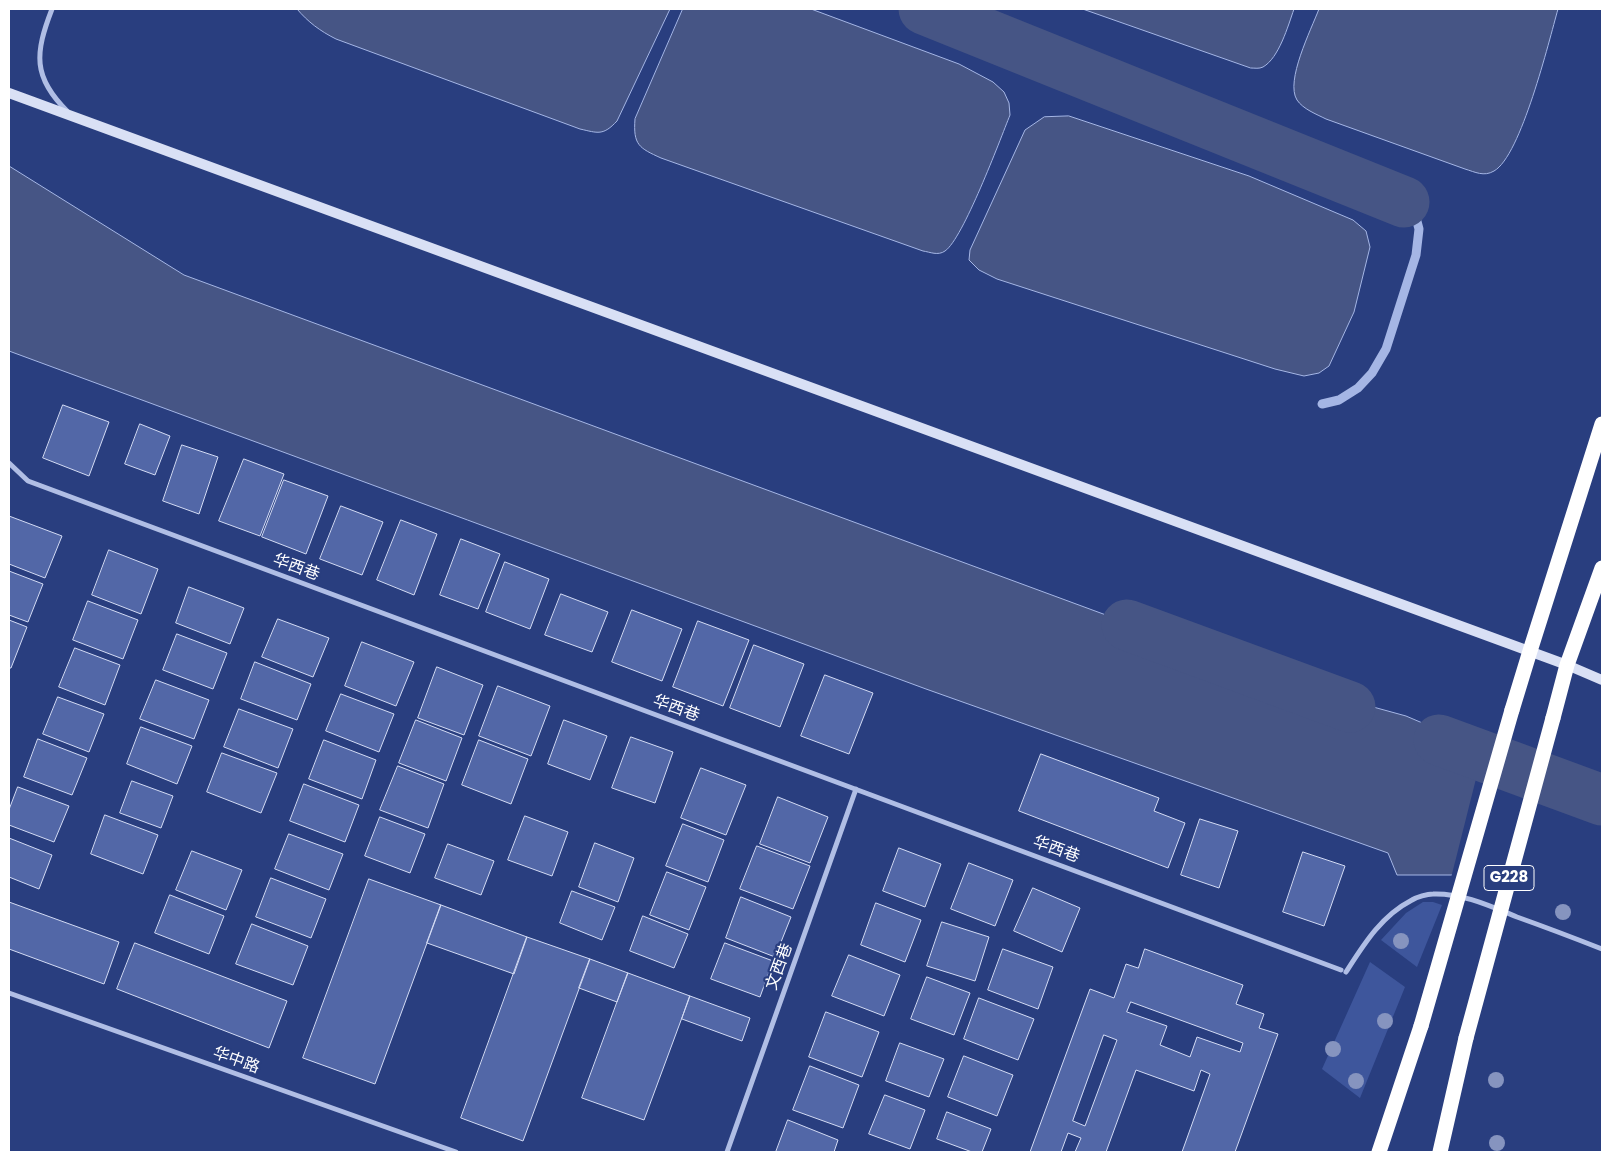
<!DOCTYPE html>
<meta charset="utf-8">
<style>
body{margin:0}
#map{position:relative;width:1611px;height:1161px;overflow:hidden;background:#293e7f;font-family:Poppins,sans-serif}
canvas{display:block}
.frame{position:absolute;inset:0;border:10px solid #fff;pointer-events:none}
</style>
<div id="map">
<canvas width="1611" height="1161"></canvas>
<div class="frame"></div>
</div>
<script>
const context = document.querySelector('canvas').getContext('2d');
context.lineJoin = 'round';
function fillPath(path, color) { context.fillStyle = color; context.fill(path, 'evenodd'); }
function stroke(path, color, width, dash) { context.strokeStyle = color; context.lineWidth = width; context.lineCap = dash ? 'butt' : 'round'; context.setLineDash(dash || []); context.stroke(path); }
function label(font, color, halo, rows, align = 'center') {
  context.font = font + ' Poppins,"Noto Sans SC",sans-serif'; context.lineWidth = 4.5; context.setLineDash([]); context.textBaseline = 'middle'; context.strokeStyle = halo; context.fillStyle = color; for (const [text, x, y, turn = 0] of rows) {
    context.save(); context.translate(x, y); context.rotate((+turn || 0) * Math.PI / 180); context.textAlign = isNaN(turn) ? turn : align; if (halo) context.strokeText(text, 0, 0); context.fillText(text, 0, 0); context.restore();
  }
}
fillPath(new Path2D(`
 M1423 902H1433L1442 905 1417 967 1381 940 1406 913Z
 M1370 962 1405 987 1360 1098 1322 1069Z`), '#3e569c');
const water = new Path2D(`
 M297 9H670L617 121C603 136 598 133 580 129L336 39C320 31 308 22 297 9Z
 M683 9H811L959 64 993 82 1004 92 1009 103 1010 115C1000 140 963 239 945 251 938 256 930 252 923 251L661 158C639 148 633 145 635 119Z
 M1083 9H1294C1288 26 1279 58 1263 67 1259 69 1255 68 1251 68Z
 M1319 9H1558C1549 41 1521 156 1494 171 1484 177 1475 172 1465 169L1326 119C1316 114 1303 109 1297 100 1285 81 1311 30 1319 9Z
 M1069 116 1249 176 1353 220 1366 231 1370 247 1354 312 1329 366 1319 373 1304 376 1275 369 997 279 979 270 969 260 970 250 1025 130 1044 117Z
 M9 166 184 275 1190 646 1202 660 1406 716 1502 757 1469 875H1397L1388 853 926 689 9 351Z`);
fillPath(water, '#465585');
stroke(water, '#a5b6e5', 1);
fillPath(new Path2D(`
 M1484 747 1504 755 1470 878H1451Z`), '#293e7f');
stroke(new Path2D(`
 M1322 404 1339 400 1358 388 1372 373 1386 349 1416 255 1419 229 1415 214 1404 202`), '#a5b6e5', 9);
stroke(new Path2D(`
 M924 9 1404 202
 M1127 625 1350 707
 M1439 740 1602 800`), '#465585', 51);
const building = new Path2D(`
 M63 405 109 422 89 476 43 458Z
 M140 424 170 436 155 475 125 464Z
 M182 445 218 457 199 514 163 501Z
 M244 459 284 474 260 536 219 521Z
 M284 480 328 496 306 554 262 537Z
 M341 506 383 522 362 575 320 559Z
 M9 516 62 536 45 578 9 564Z
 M401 520 437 534 414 595 377 580Z
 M461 539 500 554 478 609 440 595Z
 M109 550 158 569 141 614 92 595Z
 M505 562 549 579 530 629 486 612Z
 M9 571 43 584 28 622 9 615Z
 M189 587 244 608 230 644 176 623Z
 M561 594 608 612 592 652 545 635Z
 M88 601 138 620 123 659 73 640Z
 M632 610 682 629 662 681 612 662Z
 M278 619 329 638 313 677 262 657Z
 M9 620 27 627 11 668H9Z
 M698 621 749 640 723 706 673 687Z
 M177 634 227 653 213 689 163 670Z
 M362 642 414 662 396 706 345 686Z
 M754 645 804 664 780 727 730 708Z
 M75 648 120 665 105 705 59 687Z
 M255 662 311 684 297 720 241 699Z
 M437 667 483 685 464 735 418 718Z
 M825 675 873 693 849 754 801 736Z
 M156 680 209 700 194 739 140 719Z
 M498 686 550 706 531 756 479 736Z
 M341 694 394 714 379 752 326 731Z
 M58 697 104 714 89 752 43 734Z
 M239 709 293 729 278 768 224 747Z
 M416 720 462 738 446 781 399 763Z
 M564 720 607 736 590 780 548 764Z
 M141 727 192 746 177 784 127 764Z
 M631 737 673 752 655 803 612 788Z
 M38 739 87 758 72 795 24 777Z
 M324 740 376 760 362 799 309 779Z
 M479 740 528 759 511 804 462 785Z
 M222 753 277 773 261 813 207 792Z
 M1041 754 1159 798 1154 811 1185 823 1168 868 1019 811Z
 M398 766 444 784 428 828 380 810Z
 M701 768 746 785 726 835 681 818Z
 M132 781 173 796 161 828 120 813Z
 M304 784 359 805 345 842 290 821Z
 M18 787 69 806 54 842 9 825V810Z
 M778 797 828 817 810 863 760 844Z
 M105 815 158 835 143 874 91 854Z
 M525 816 568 832 552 876 508 860Z
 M380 817 425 834 410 873 365 856Z
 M1200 819 1238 831 1219 888 1181 875Z
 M683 824 724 840 708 882 666 866Z
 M289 834 343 854 329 890 275 869Z
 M9 838 52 855 39 889 9 877Z
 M595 843 634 858 618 902 579 887Z
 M448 844 494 861 481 895 435 878Z
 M757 846 810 866 793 909 740 889Z
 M899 848 941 864 925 907 883 891Z
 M192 851 242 870 226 910 176 890Z
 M1303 852 1345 866 1324 926 1283 912Z
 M969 863 1013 880 995 926 951 909Z
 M667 872 706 887 689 930 650 915Z
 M271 878 326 899 311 938 256 917Z
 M369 879 441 905 375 1084 303 1058Z
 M1033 888 1080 908 1062 952 1014 931Z
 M572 891 615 907 602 940 560 923Z
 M170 895 224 916 209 954 155 933Z
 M741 897 791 917 775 957 726 938Z
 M9 902 119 942 104 984 9 949Z
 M876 903 921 920 905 962 861 945Z
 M441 905 527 937 514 974 427 943Z
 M643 916 688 934 674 968 630 951Z
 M942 922 989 937 975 981 927 966Z
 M252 924 308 946 293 985 236 964Z
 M527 937 590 959 523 1141 461 1118Z
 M135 943 287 1001 269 1048 117 989Z
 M725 943 773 961 760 997 711 979Z
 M1003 949 1053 967 1038 1009 988 990Z
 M1145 949 1243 985 1236 1004 1264 1014 1259 1028 1278 1034 1235 1152H1182L1210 1074 1201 1070 1194 1091 1136 1070 1106 1152H1075L1081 1138 1068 1133 1061 1152H1030L1090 989 1114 998 1126 964 1138 968ZM1131 1002 1243 1043 1240 1052 1197 1037 1190 1057 1160 1045 1167 1026 1127 1012ZM1104 1035 1117 1040 1085 1126 1073 1121Z
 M849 955 900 975 884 1016 832 996Z
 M590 959 628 973 617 1002 579 988Z
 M628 973 690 996 644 1120 582 1098Z
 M927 977 970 993 954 1035 911 1019Z
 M690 996 750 1018 742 1041 682 1019Z
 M979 998 1034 1019 1018 1060 964 1039Z
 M826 1012 879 1032 862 1077 809 1057Z
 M900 1043 944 1059 929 1097 886 1081Z
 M964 1056 1013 1075 997 1116 948 1097Z
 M810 1066 859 1085 843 1128 793 1110Z
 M885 1095 925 1110 910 1149 869 1134Z
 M947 1112 991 1129 982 1152H972L937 1139Z
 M788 1120 838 1140 834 1152H776Z`);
fillPath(building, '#5267a7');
stroke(building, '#d3dbf4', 1);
stroke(new Path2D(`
 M52 9C35 53 32 77 68 112
 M9 463 28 481 1341 970
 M1346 972C1364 944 1381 916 1412 900 1417 897 1427 894 1433 894 1462 893 1490 906 1517 917 1545 927 1574 938 1602 949
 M9 993 456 1152
 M727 1152 856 789`), '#b0bee5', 5);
stroke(new Path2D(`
 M9 93 1567 665 1602 680`), '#d9e0f5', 10);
stroke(new Path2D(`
 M1512 710 1530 651 1602 424
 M1553 718 1567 665 1602 568
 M1379 1152 1421 1026
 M1440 1152 1466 1038`), '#fff', 15);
stroke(new Path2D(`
 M1421 1026 1512 710
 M1466 1038 1553 718`), '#fff', 15);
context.fillStyle = '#8694bf';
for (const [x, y] of [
 [1563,912],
 [1401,941],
 [1385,1021],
 [1333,1049],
 [1496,1080],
 [1356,1081],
 [1497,1143]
]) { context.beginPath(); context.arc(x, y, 8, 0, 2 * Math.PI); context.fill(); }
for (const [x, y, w] of [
 [1509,878,50]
]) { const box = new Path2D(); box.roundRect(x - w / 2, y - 12.5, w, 25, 4); context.fillStyle = '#293e7f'; context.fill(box); stroke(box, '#fff', 1); }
label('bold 15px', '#fff', null, [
 ["G228",1509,878]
]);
label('16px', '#fff', '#293e7f', [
 ["华西巷",296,568,20],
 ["华西巷",676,709,20],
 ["华西巷",1056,850,20],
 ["文西巷",780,967,-70],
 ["华中路",236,1061,20]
]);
</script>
